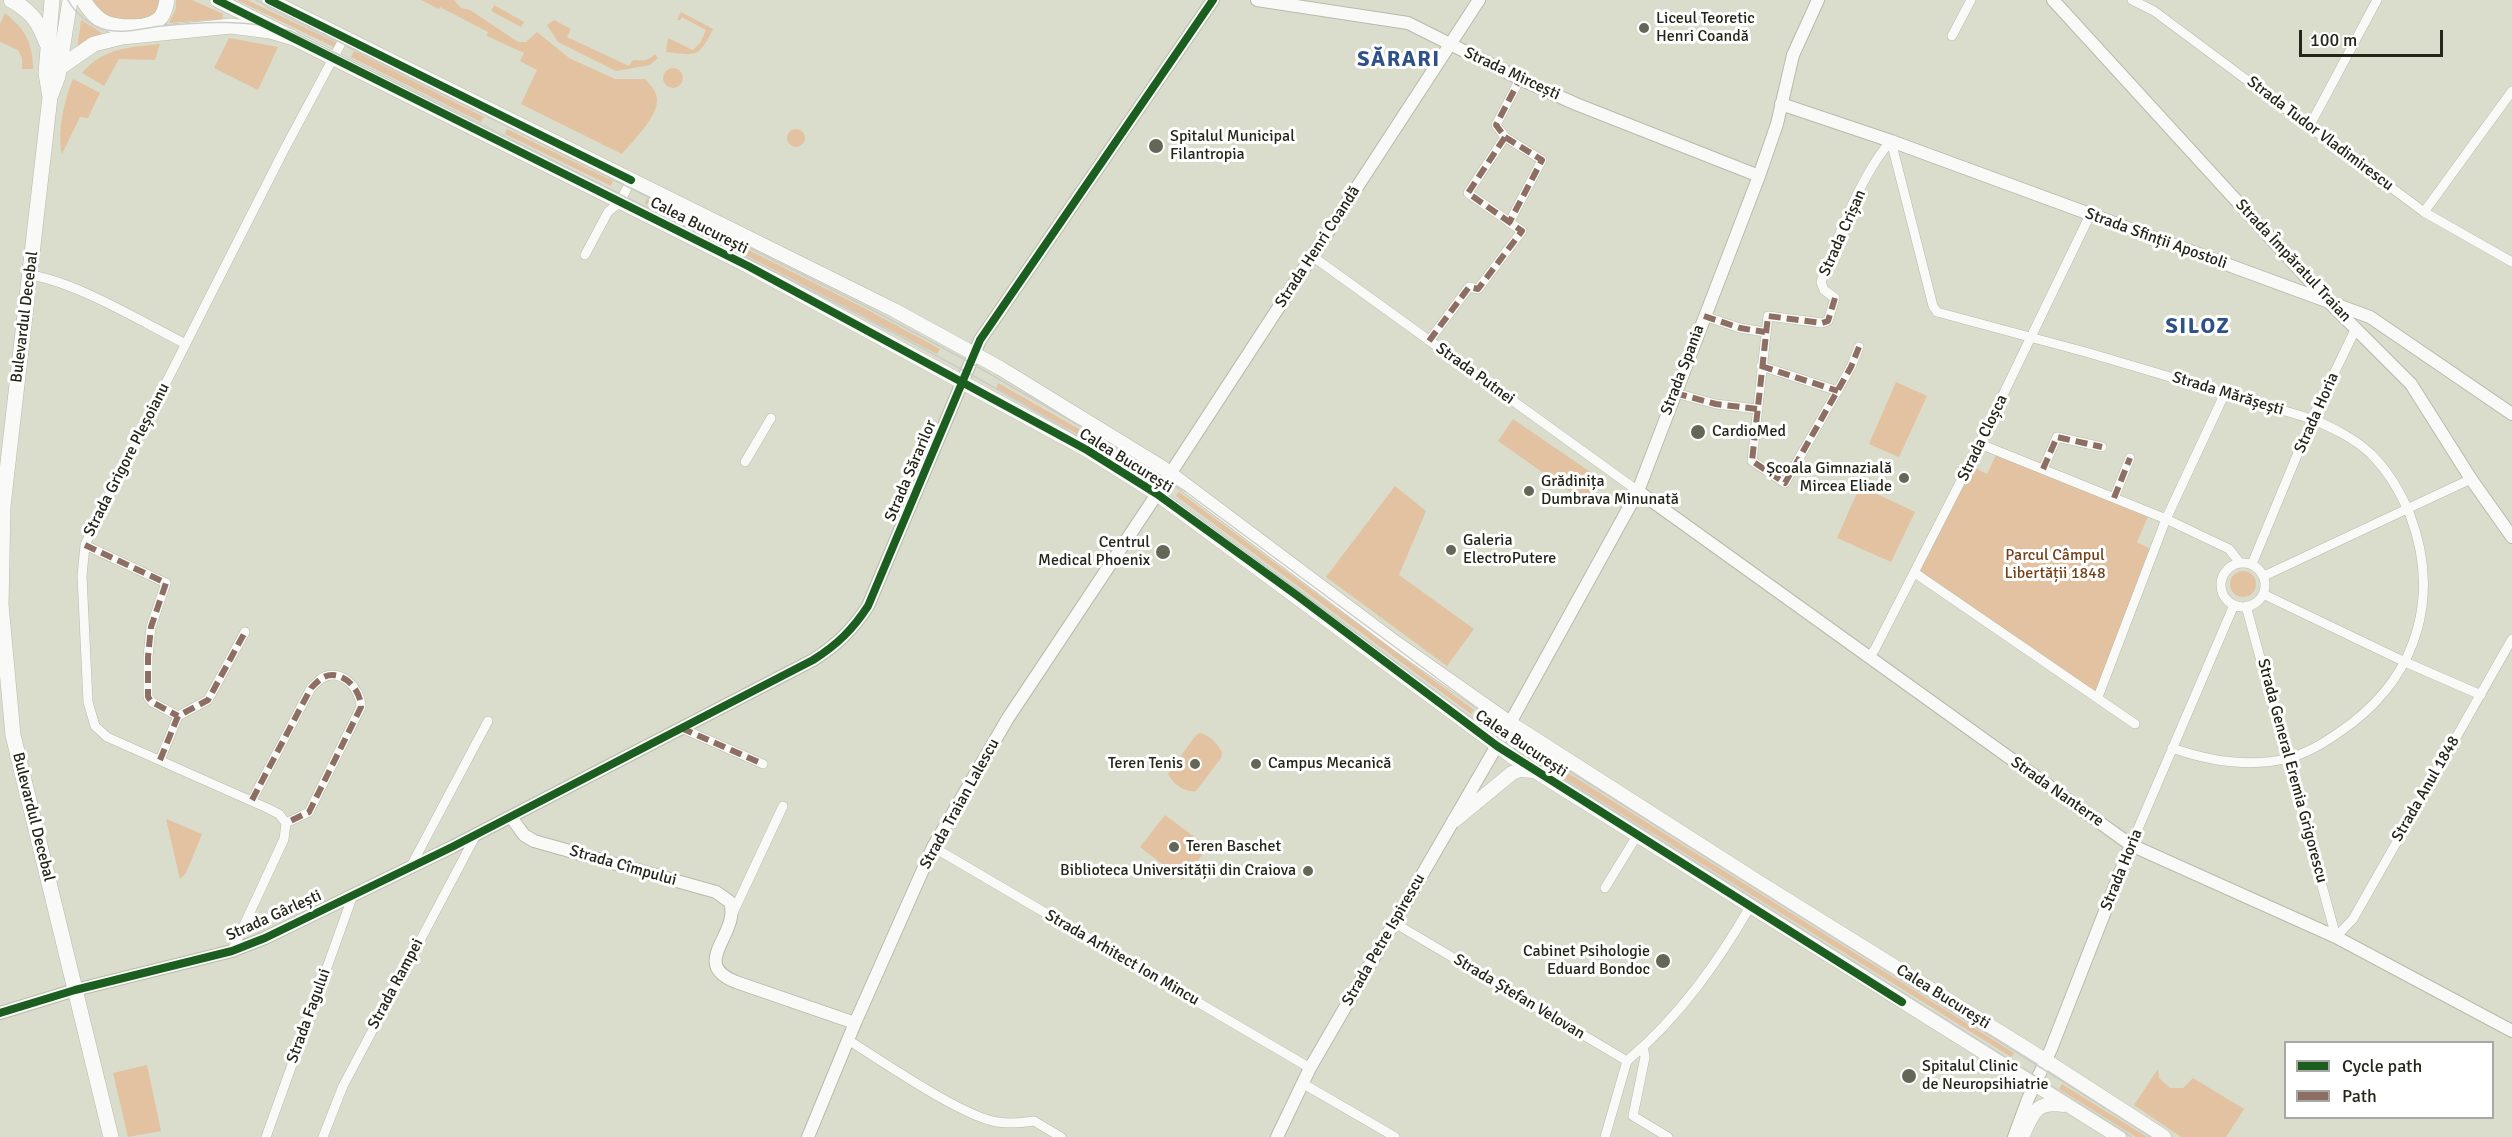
<!DOCTYPE html>
<meta charset="utf-8">
<style>
body{margin:0}
#map{position:relative;width:2512px;height:1137px;overflow:hidden;background:#daddcb;font-family:Signika,sans-serif}
canvas{display:block}
.legend{position:absolute;left:2284px;top:1041px;width:210px;height:78px;box-sizing:border-box;background:#fff;border:2px solid #a7a8a3;margin:0;padding:8px 10px;list-style:none;font-size:18px;color:#242619}
.legend li{display:flex;align-items:center;gap:12px;height:30px}
.legend b{width:30px;border:2px solid #a7a8a3}
.scale{position:absolute;left:2299px;top:30px;width:144px;height:27px;box-sizing:border-box;border:3px solid #242619;border-top:0;padding-left:8px;font-size:18px;line-height:21px;white-space:nowrap;color:#242619;-webkit-text-stroke:4px #fff;paint-order:stroke}
</style>
<div id="map">
<canvas width="2512" height="1137"></canvas>
<ul class="legend">
<li><b style="height:8px;background:#1b5e20"></b>Cycle path</li>
<li><b style="height:8px;background:#8d6e63"></b>Path</li>
</ul>
<div class="scale">100 m</div>
</div>
<script>
const context = document.querySelector('canvas').getContext('2d');
context.lineJoin = 'round';
function fillPath(path, color) { context.fillStyle = color; context.fill(path, 'evenodd'); }
function stroke(path, color, width, dash) { context.strokeStyle = color; context.lineWidth = width; context.lineCap = dash ? 'butt' : 'round'; context.setLineDash(dash || []); context.stroke(path); }
function label(font, color, halo, rows, align = 'center') {
  context.font = font + ' Signika,sans-serif'; context.lineWidth = 6; context.setLineDash([]); context.textBaseline = 'middle'; context.strokeStyle = halo; context.fillStyle = color; for (const [text, x, y, turn = 0] of rows) {
    context.save(); context.translate(x, y); context.rotate((+turn || 0) * Math.PI / 180); context.textAlign = isNaN(turn) ? turn : align; if (halo) context.strokeText(text, 0, 0); context.fillText(text, 0, 0); context.restore();
  }
}
fillPath(new Path2D(`
 M91 0H160C155 28 128 20 107 17Z
 M176 0H192L223 14 222 19 169 23 176 9Z
 M237 0H247L337 43 334 47Z
 M421 0H454L461 8 470 10 518 42H526L537 32 569 58 615 79H645C649 83 654 89 656 94 663 113 633 140 622 154L521 104 537 70 520 61 524 53 487 36 488 32 440 7 439 9Z
 M494 5 524 22 521 27 491 11Z
 M681 12 713 29C698 59 696 55 666 52L668 38 693 50 700 43 706 30 682 17 680 20H677Z
 M5 13C25 29 33 43 33 69H22V58L18 50 0 42V24Z
 M81 20 102 33 77 50Z
 M554 20 571 29 567 37 629 66 633 60C643 61 648 61 655 54L658 58 650 65 616 71 558 42 547 25Z
 M229 38 278 47 258 90 214 68Z
 M160 44 155 60 119 59 104 86 82 73C103 48 130 47 160 44Z
 M354 51 484 117 481 122 351 57Z
 M663 78a10 10 0 1 1 20 0a10 10 0 1 1-20 0Z
 M73 79 100 93 88 118 80 117 62 154C57 132 64 100 73 79Z
 M787 138a9 9 0 1 1 18 0a9 9 0 1 1-18 0Z
 M507 129 613 181 611 186 505 134Z
 M647 199 864 308 940 349 937 354 645 203Z
 M1896 382 1927 396 1899 457 1869 444Z
 M998 383 1109 446 1154 475 1151 479 1107 451 996 388Z
 M1513 419 1602 480 1586 503 1498 441Z
 M1998 451 2150 512 2137 542 2154 551 2098 697 1915 573 1969 465 1987 474Z
 M1395 486 1426 511 1399 575 1474 629 1447 666 1326 577Z
 M1860 486 1915 512 1891 562 1837 538Z
 M1179 492 1474 710 1471 714 1176 496Z
 M2230 584a13 13 0 1 1 26 0a13 13 0 1 1-26 0Z
 M1200 733C1209 735 1218 744 1222 752L1221 758 1196 791C1185 793 1173 784 1168 774L1196 735Z
 M1525 746 2014 1053 2011 1057 1521 751Z
 M1165 815 1208 847 1183 880 1140 847Z
 M166 819 202 834 186 873 180 879Z
 M147 1065 161 1131 128 1137 113 1073Z
 M2158 1069 2159 1078 2170 1088H2183L2193 1078 2244 1109 2226 1137H2181L2134 1105Z
 M2062 1084 2147 1137H2136L2059 1089Z`), '#e2c2a0');
const minor = new Path2D(`
 M2132 0 2154 11 2424 212 2512 262
 M1952 36 1971 0
 M2309 127 2377 0
 M1505 137 1542 160 1509 223
 M1891 141 1933 306 1937 312 2089 353 2312 419C2333 428 2354 438 2371 454 2388 471 2401 493 2410 515 2440 594 2419 671 2352 723 2333 737 2312 752 2289 758 2250 768 2209 761 2172 748
 M2424 212 2512 91
 M585 255 608 212 620 202 631 180
 M1312 256 1638 491
 M31 275C78 283 142 322 186 344
 M1704 316 1740 328 1765 332
 M1429 341 1469 287 1478 289 1522 231 1468 193 1505 137 1496 125 1520 79
 M1859 347 1851 367 1785 483 1752 461 1768 316 1822 323 1828 321 1835 298 1824 290 1821 282C1837 240 1861 174 1891 141
 M1761 366 1838 391
 M1675 393 1716 404 1757 409
 M1980 444 2166 519 2229 549 2240 563
 M745 462 771 418
 M2043 469 2057 437 2102 447
 M2114 498 2130 458
 M85 545 166 583 151 627 148 657V697L152 702 178 716
 M2221 585a22 22 0 1 1 44 0a22 22 0 1 1-44 0Z
 M2252 564 2312 419 2356 328
 M1915 573 2135 724
 M2264 576 2471 479
 M2263 594 2405 662 2481 695
 M2246 606 2336 937
 M1869 658 1875 649 1969 465 2090 215
 M2098 697 2166 519 2225 393
 M681 728 763 764
 M160 760 178 716 208 700 245 632
 M252 800 311 688C314 685 318 681 322 678 341 667 361 689 361 707L309 812 286 823
 M2131 845 2234 605
 M933 847 1310 1068
 M411 866 488 721
 M1605 888 1638 834
 M732 915 783 806
 M1393 922 1627 1061
 M2336 937 2353 919 2512 639
 M232 951 284 839 286 823 279 814 267 808 107 737 95 726 88 702 82 576 85 545 103 507 285 148 345 36
 M848 1040C882 1061 961 1116 997 1122 1010 1124 1022 1123 1034 1121L1061 1137
 M1643 1047 1645 1057 1633 1116 1668 1137
 M1627 1061C1679 1017 1717 964 1751 905
 M1302 1083 1395 1137
 M266 1137 353 895
 M323 1137 343 1086 476 835
 M1605 1137 1627 1061`);
const tertiary = new Path2D(`
 M1257 0 1408 23 1520 79 1576 104 1759 176
 M2053 0 2329 302 2411 384 2471 479 2512 537
 M1781 104 1891 141 2370 317 2512 414
 M1638 491 2131 845 2336 937 2512 1031
 M511 817 524 835 534 841 716 892 730 902C741 934 688 963 736 982L855 1023
 M0 1013 75 990 232 951 265 938 452 847 813 660C837 645 853 629 868 606L980 340 1213 0
 M808 1137 855 1023 933 847 1008 718 1157 494 1479 0
 M1277 1137 1310 1068 1510 723 1638 491 1759 176 1777 124 1793 55 1818 0
 M2014 1137 2028 1099 2051 1049 2131 845`);
const secondary = new Path2D(`
 M217 0 748 266 1087 450 1157 494 1514 758 2119 1137
 M269 0 894 310 1000 368 1163 468 1396 643 1510 723 1760 883 2045 1060 2164 1137
 M1455 820 1512 773 1520 770 1534 771
 M2022 1137C2033 1113 2035 1101 2064 1105`);
const primary = new Path2D(`
 M11 0C30 10 39 22 46 42
 M70 0 58 76 50 97 3 506 1 605 13 735 111 1137
 M83 0C89 9 96 19 106 23 120 28 150 30 161 17 164 13 166 6 167 0
 M59 68 94 44 122 37 231 26 270 31 291 37
 M50 97 46 73 52 0`);
stroke(minor, '#b8baac', 10);
stroke(tertiary, '#b8baac', 14);
stroke(secondary, '#b8baac', 15);
stroke(primary, '#b8baac', 16);
stroke(minor, '#f9faf7', 9);
stroke(tertiary, '#f9faf7', 12);
stroke(secondary, '#f9faf7', 14);
stroke(primary, '#f9faf7', 15);
stroke(new Path2D(`
 M68 0C75 14 92 27 107 30 126 34 144 28 162 26 206 21 248 20 291 31 444 107 598 183 751 260 887 328 1024 399 1152 483L1500 739 2132 1137
 M256 0 867 307 971 363 1111 444 1186 492 1523 742 2151 1137`), '#ccccc7', 1.5);
stroke(new Path2D(`
 M1505 137 1542 160 1509 223
 M1835 298 1828 321 1822 323 1768 316 1752 461 1785 483 1851 367 1859 347
 M1704 316 1740 328 1765 332
 M1429 341 1469 287 1478 289 1522 231 1468 193 1505 137 1496 125 1520 79
 M1761 366 1838 391
 M1675 393 1716 404 1757 409
 M2043 469 2057 437 2102 447
 M2114 498 2130 458
 M85 545 166 583 151 627 148 657V697L152 702 178 716
 M681 728 763 764
 M160 760 178 716 208 700 245 632
 M252 800 311 688C314 685 318 681 322 678 341 667 361 689 361 707L309 812 286 823`), '#8d6e63', 6, [12, 6]);
stroke(new Path2D(`
 M217 0 748 266 1087 450 1157 494 1295 594 1497 746 1902 1002
 M269 0 631 180
 M0 1013 75 990 232 951 265 938 452 847 813 660C837 645 853 629 868 606L980 340 1213 0`), '#1b5e20', 8);
for (const [x, y, r, color] of [
 [1644,28,6,"#646657"],
 [1156,146,8,"#646657"],
 [1698,432,8,"#646657"],
 [1904,478,6,"#646657"],
 [1529,491,6,"#646657"],
 [1451,550,6,"#646657"],
 [1163,552,8,"#646657"],
 [1195,764,6,"#646657"],
 [1256,764,6,"#646657"],
 [1174,847,6,"#646657"],
 [1308,871,6,"#646657"],
 [1663,961,8,"#646657"],
 [1909,1076,8,"#646657"]
]) { const dot = new Path2D(); dot.arc(x, y, r, 0, 2 * Math.PI); context.fillStyle = color; context.fill(dot); stroke(dot, '#fff', 2); }
label('16px', '#242619', '#fff', [
 ["Liceul Teoretic",1656,19],
 ["Henri Coandă",1656,37],
 ["Spitalul Municipal",1170,137],
 ["Filantropia",1170,155],
 ["CardioMed",1712,432],
 ["Școala Gimnazială",1892,469,"right"],
 ["Mircea Eliade",1892,487,"right"],
 ["Grădinița",1541,482],
 ["Dumbrava Minunată",1541,500],
 ["Galeria",1463,541],
 ["ElectroPutere",1463,559],
 ["Centrul",1150,543,"right"],
 ["Medical Phoenix",1150,561,"right"],
 ["Teren Tenis",1183,764,"right"],
 ["Campus Mecanică",1268,764],
 ["Teren Baschet",1186,847],
 ["Biblioteca Universității din Craiova",1296,871,"right"],
 ["Cabinet Psihologie",1650,952,"right"],
 ["Eduard Bondoc",1650,970,"right"],
 ["Spitalul Clinic",1922,1067],
 ["de Neuropsihiatrie",1922,1085]
], 'left');
label('16px', '#242619', '#fff', [
 ["Strada Mircești",1512,74,25],
 ["Strada Tudor Vladimirescu",2320,134,37],
 ["Calea București",699,226,27],
 ["Strada Crișan",1843,233,-66],
 ["Strada Sfinții Apostoli",2156,239,20],
 ["Strada Henri Coandă",1318,247,-57],
 ["Strada Împăratul Traian",2293,261,47],
 ["Bulevardul Decebal",25,317,-83],
 ["Strada Spania",1683,370,-69],
 ["Strada Putnei",1475,374,36],
 ["Strada Mărășești",2228,394,17],
 ["Strada Horia",2317,413,-66],
 ["Strada Cloșca",1983,438,-64],
 ["Strada Grigore Pleșoianu",127,460,-63],
 ["Calea București",1126,461,32],
 ["Strada Sărarilor",911,471,-67],
 ["Calea București",1521,744,34],
 ["Strada General Eremia Grigorescu",2292,771,75],
 ["Strada Anul 1848",2426,789,-60],
 ["Strada Nanterre",2057,792,35],
 ["Strada Traian Lalescu",960,804,-61],
 ["Bulevardul Decebal",33,817,76],
 ["Strada Cîmpului",623,866,16],
 ["Strada Horia",2122,870,-68],
 ["Strada Gârlești",274,916,-24],
 ["Strada Petre Ispirescu",1384,940,-60],
 ["Strada Arhitect Ion Mincu",1122,958,30],
 ["Strada Rampei",396,984,-62],
 ["Strada Ștefan Velovan",1519,997,31],
 ["Calea București",1943,997,32],
 ["Strada Fagului",309,1016,-70]
]);
label('16px', '#734218', '#fff', [
 ["Parcul Câmpul",2055,556],
 ["Libertății 1848",2055,574]
]);
context.letterSpacing = '1.5px';
label('bold 22px', '#2d5188', '#fff', [
 ["SĂRARI",1399,60],
 ["SILOZ",2198,327]
]);
context.letterSpacing = '0px';
</script>
